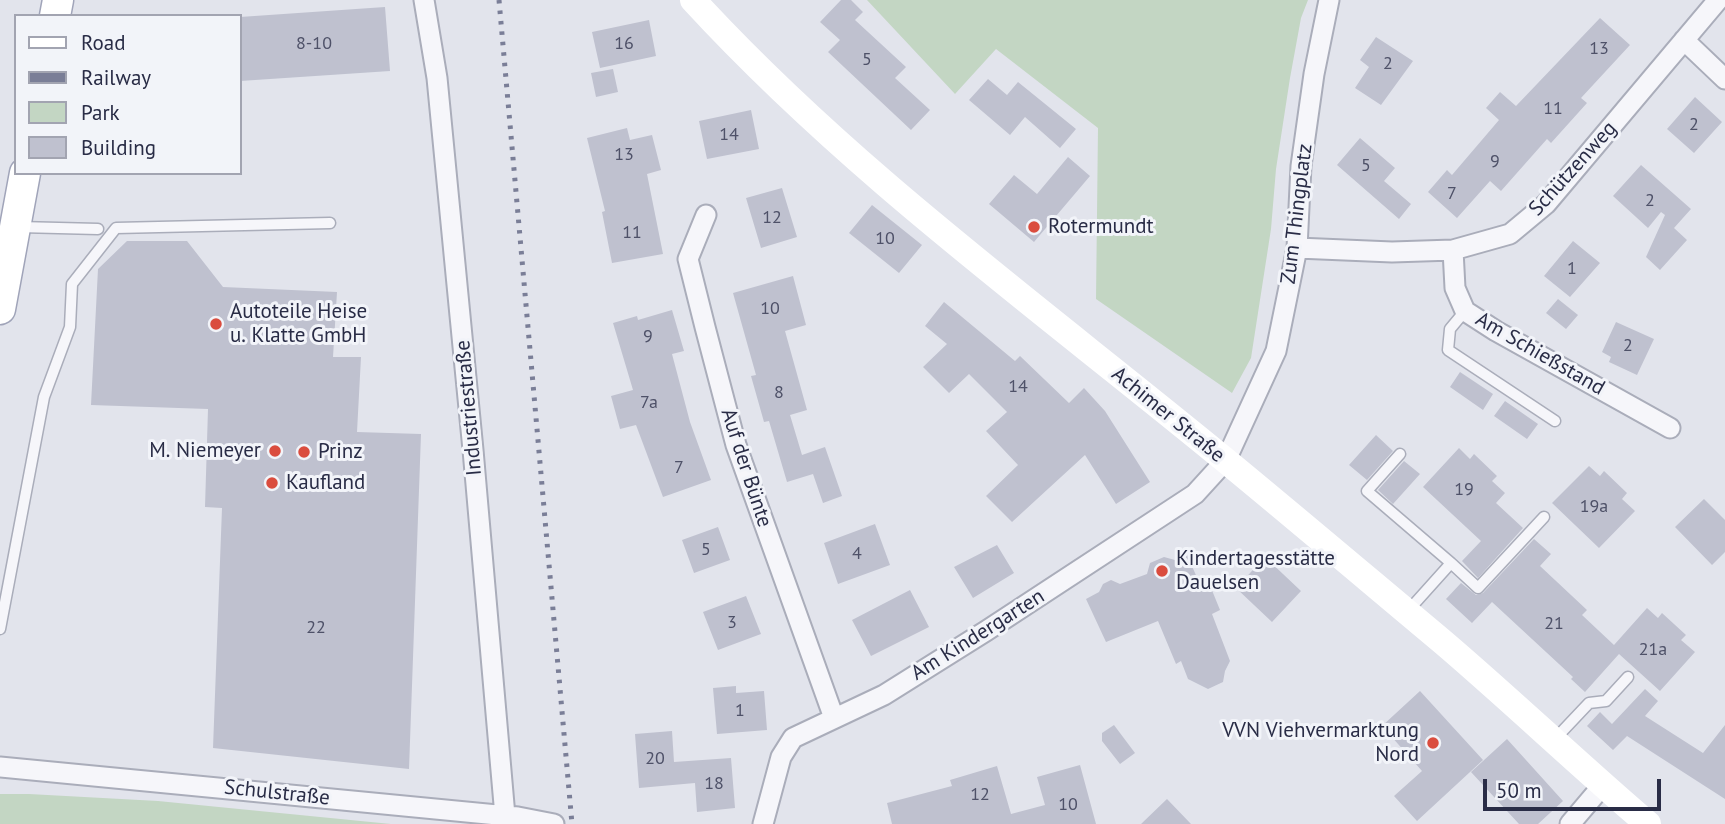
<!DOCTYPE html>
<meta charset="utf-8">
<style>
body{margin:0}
#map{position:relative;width:1725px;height:824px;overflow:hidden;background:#e2e4ec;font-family:"PT Sans",sans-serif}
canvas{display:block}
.legend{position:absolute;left:14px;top:14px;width:228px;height:161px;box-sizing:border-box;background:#f2f4f9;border:2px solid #a2a4b1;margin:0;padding:9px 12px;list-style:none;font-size:21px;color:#292c46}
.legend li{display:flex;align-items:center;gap:14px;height:35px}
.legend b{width:35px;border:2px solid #a2a4b1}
.scale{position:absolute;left:1483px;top:779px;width:178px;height:32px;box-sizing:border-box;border:4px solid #292c46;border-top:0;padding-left:9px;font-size:21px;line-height:24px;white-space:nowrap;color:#292c46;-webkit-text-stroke:5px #f2f4f9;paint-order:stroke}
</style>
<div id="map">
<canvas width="1725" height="824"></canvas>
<ul class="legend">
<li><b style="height:9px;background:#fff"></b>Road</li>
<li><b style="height:9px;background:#7a7e97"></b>Railway</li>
<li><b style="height:19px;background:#c3d6c3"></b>Park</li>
<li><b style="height:19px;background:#bfc1cf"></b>Building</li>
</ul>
<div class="scale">50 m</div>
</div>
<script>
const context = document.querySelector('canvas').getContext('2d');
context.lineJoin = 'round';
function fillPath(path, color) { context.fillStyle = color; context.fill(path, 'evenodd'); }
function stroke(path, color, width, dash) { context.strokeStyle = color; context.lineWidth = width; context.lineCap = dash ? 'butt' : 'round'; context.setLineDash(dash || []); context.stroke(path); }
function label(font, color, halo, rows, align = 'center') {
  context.font = font + ' "PT Sans",sans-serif'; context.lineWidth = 6; context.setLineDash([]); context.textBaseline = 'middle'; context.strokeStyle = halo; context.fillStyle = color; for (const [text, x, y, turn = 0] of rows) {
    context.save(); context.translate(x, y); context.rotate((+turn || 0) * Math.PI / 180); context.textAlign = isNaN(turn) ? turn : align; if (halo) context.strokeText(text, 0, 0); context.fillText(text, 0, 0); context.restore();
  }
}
fillPath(new Path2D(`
 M867 0H1308L1301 18 1290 78 1276 169 1271 229 1251 358 1232 393 1096 299 1098 128 996 49 955 94Z
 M0 794H29L158 801 391 824H0Z`), '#c3d6c3');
fillPath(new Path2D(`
 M841 0H851L863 12 855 20 906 67 895 78 930 110 911 130 828 52 840 40 820 22Z
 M385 7 390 71 240 81V17Z
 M1600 18 1630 45 1581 98 1587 103 1551 143 1547 139 1501 191 1490 181 1457 218 1428 192 1447 170 1452 175 1499 120 1486 108 1500 92 1516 106Z
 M649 20 656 56 600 68 592 32Z
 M1376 37 1413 61 1381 105 1355 88 1369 67 1360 60Z
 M613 69 618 92 596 97 591 73Z
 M988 79 1007 95 1018 82 1076 129 1060 148 1025 117 1010 135 969 100Z
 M1695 97 1722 122 1694 153 1667 129Z
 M751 110 759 149 707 159 699 121Z
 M627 128 630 140 652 135 661 170 647 174 663 254 612 263 602 212 605 211 587 138Z
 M1360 138 1395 168 1384 181 1411 204 1399 219 1337 165Z
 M1068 157 1090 176 1034 242 989 204 1014 175 1037 194Z
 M1641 165 1691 209 1674 228 1687 240 1660 270 1646 257 1665 215 1661 212 1648 228 1613 196Z
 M782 188 797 237 761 248 746 198Z
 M872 205 922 245 899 273 849 233Z
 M127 241H187L223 287 337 292 333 357H361L357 432 421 434 409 769 213 748 222 508 205 507 208 409 91 405 98 269Z
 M1573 241 1600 263 1570 297 1544 276Z
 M793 276 806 325 785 331 807 410 790 415 802 455 825 447 842 496 823 503 813 474 787 482 769 421 764 422 751 376 756 375 733 293Z
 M1558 299 1578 315 1566 329 1546 313Z
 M944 302 1015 361 1020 356 1069 403 1084 388 1105 411 1150 482 1116 504 1085 455 1012 522 986 496 1018 465 986 431 1007 412 969 374 949 393 923 367 947 344 925 326Z
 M672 310 684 351 672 354 690 422 711 480 663 497 636 425 620 429 611 396 633 390 613 323 637 316 638 320Z
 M1616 322 1654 339 1637 375 1609 362 1611 357 1602 352Z
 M1460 372 1493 394 1483 410 1450 387Z
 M1505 401 1538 424 1527 439 1494 416Z
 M1376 435 1393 451 1367 480 1349 465Z
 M1459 448 1470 459 1474 454 1497 476 1492 481 1505 493 1496 503 1523 528 1478 578 1462 561 1481 541 1423 487Z
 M1404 461 1420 474 1393 504 1378 490Z
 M1589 466 1600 476 1604 471 1627 493 1622 499 1635 511 1599 548 1552 503Z
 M1704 499 1725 520V552L1712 565 1675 527Z
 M875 524 890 565 838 584 824 543Z
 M718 527 730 560 694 573 682 540Z
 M1534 539 1551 554 1540 566 1587 610 1582 615 1614 645 1647 608 1658 618 1662 613 1686 635 1681 640 1695 652 1660 691 1619 654 1585 692 1571 679 1573 677 1492 602 1472 623 1446 599 1461 583 1476 595 1483 593Z
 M997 545 1014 573 973 598 954 567Z
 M1187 555 1199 582 1207 578 1220 610 1212 614 1230 661 1225 671 1223 682 1208 689 1188 679 1181 661 1176 664 1158 621 1106 642 1086 599 1099 592 1103 584 1111 580 1120 584 1147 574 1150 563 1164 557 1175 560Z
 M1265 557 1301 591 1272 622 1236 588Z
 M910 590 929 627 871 656 852 620Z
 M746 596 761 634 718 650 703 612Z
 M736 686V693L764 691 767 730 717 734 713 688Z
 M1645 689 1658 701 1645 716 1703 753 1725 725V799L1627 736 1613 750 1587 726 1600 712 1612 724Z
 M1420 691 1483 760 1417 821 1394 796 1422 771 1382 726Z
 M1114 725 1135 753 1120 764 1102 741V733Z
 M672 731 674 762 731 758 735 808 697 812 695 783 639 788 635 734Z
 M1507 739 1563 801 1538 824H1519L1471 772Z
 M1080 765 1096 824H892L887 803 952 786 950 780 997 766 1011 814 1045 805 1037 777Z
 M1167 799 1191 824H1141Z`), '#bfc1cf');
const service = new Path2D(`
 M19 227 98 229
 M1465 311 1450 329 1448 350 1555 421
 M1400 454 1367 491 1451 563
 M1407 612 1451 563 1478 588 1544 517
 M0 629 44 397 70 327 72 284 116 228 330 223
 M1554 740 1589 703 1606 701 1628 677`);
const minor = new Path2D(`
 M424 0 437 78 473 450 505 816
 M1684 40 1725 79
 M706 215 688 259 705 327 736 445 834 718
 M1297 248 1392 252 1453 250 1510 234 1546 204 1718 0
 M1453 250 1455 288 1465 311 1496 331 1670 428
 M0 767 518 817 554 824
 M763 824 781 757 793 738 884 695 986 631 1195 494 1226 460 1276 351 1297 248 1301 166 1314 74 1329 0
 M1570 824 1603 785`);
const primary = new Path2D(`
 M55 16 58 0
 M0 309 25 173`);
stroke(service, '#aaadba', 13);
stroke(minor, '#aaadba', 23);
stroke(primary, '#a0a4b9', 33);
stroke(service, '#f6f6fa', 10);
stroke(minor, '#f6f6fa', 19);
stroke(new Path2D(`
 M693 0C852 173 1044 311 1225 460 1298 520 1371 582 1444 643 1513 702 1579 765 1648 824`), '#fff', 26);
stroke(primary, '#fff', 30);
stroke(new Path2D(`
 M499 0 572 824`), '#7a7e97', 5, [3.5, 7]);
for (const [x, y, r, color] of [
 [1034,227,7,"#da4c3e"],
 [216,324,7,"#da4c3e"],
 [275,451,7,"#da4c3e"],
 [304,452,7,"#da4c3e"],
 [272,483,7,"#da4c3e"],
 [1162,571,7,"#da4c3e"],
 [1433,743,7,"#da4c3e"]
]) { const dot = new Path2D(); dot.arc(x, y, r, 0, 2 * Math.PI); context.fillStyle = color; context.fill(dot); stroke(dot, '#f2f4f9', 2.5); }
label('18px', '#4e5168', null, [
 ["8-10",314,44],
 ["16",624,44],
 ["13",1599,49],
 ["5",867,60],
 ["2",1388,64],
 ["11",1553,109],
 ["2",1694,125],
 ["14",729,135],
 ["13",624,155],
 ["9",1495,162],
 ["5",1366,166],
 ["7",1452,194],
 ["2",1650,201],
 ["12",772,218],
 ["11",632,233],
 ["10",885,239],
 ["1",1572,269],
 ["10",770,309],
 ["9",648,337],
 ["2",1628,346],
 ["14",1018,387],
 ["8",779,393],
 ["7a",649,403],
 ["7",679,468],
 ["19",1464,490],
 ["19a",1594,507],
 ["5",706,550],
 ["4",857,554],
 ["3",732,623],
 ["21",1554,624],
 ["22",316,628],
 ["21a",1653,650],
 ["1",740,711],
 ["20",655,759],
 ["18",714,784],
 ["12",980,795],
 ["10",1068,805]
]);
label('21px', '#292c46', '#f2f4f9', [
 ["Schützenweg",1573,169,-48],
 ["Zum Thingplatz",1297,214,-83],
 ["Am Schießstand",1540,354,30],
 ["Industriestraße",469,408,-95],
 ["Achimer Straße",1168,415,39],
 ["Auf der Bünte",746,468,72],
 ["Am Kindergarten",978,635,-32],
 ["Schulstraße",277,793,6]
]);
label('21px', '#292c46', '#f2f4f9', [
 ["Rotermundt",1048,227],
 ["Autoteile Heise",230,312],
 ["u. Klatte GmbH",230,336],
 ["M. Niemeyer",261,451,"right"],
 ["Prinz",318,452],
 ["Kaufland",286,483],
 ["Kindertagesstätte",1176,559],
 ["Dauelsen",1176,583],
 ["VVN Viehvermarktung",1419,731,"right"],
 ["Nord",1419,755,"right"]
], 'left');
</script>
